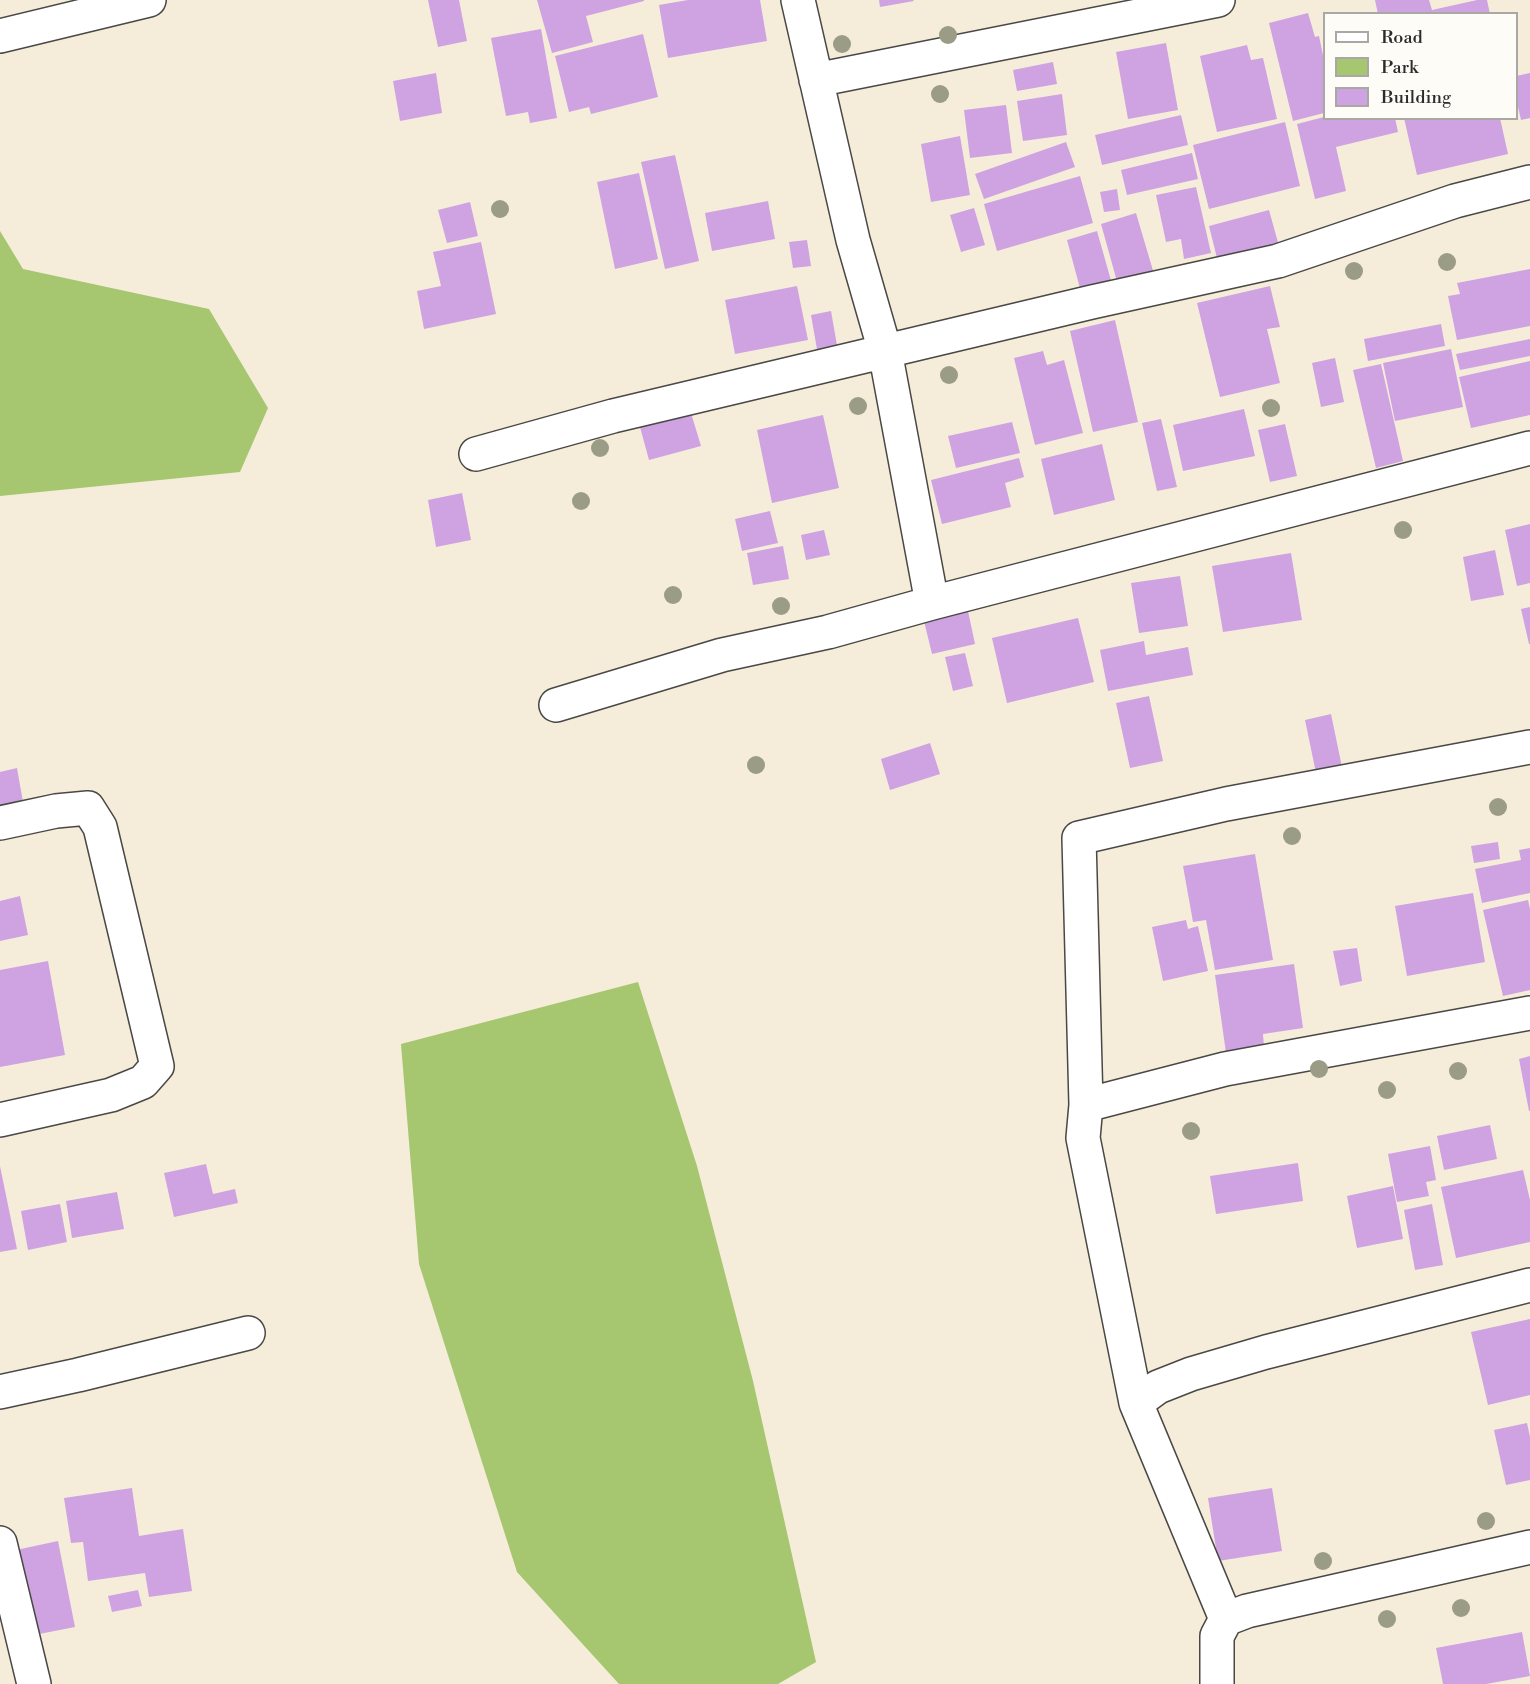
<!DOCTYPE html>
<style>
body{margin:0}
#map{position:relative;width:1530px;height:1684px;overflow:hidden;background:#f5edda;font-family:"Libre Bodoni",serif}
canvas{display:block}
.legend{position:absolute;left:1323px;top:12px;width:195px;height:108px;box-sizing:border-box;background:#fdfcf7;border:2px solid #a9a8a5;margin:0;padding:8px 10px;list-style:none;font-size:18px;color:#2b2b2b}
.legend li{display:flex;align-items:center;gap:12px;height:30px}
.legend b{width:30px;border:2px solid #a9a8a5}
</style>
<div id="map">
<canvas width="1530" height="1684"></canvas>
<ul class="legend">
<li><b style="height:8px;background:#fff"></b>Road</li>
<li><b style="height:16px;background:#a6c66f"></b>Park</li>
<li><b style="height:16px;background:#cfa2e2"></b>Building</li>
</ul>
</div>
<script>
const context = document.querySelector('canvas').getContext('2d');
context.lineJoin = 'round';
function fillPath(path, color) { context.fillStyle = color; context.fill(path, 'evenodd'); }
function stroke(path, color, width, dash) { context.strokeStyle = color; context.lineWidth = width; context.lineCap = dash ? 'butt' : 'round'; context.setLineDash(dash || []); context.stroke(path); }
fillPath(new Path2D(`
 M0 231 23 269 209 309 268 408 240 472 0 496Z
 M638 982 697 1166 753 1381 816 1662 778 1684H619L517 1572 419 1264 401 1044Z`), '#a6c66f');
fillPath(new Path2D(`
 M428 0H459L467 41 438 47Z
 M537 0H644V1L586 16 593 42 552 53Z
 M688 0H760L767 41 668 58 659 5Z
 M879 0H913L914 1 880 7Z
 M1375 0H1429L1432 10 1477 0H1487L1490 14H1378Z
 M1308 13 1315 37 1319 36 1324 60V113L1293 121 1269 23Z
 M541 29 557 118 530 123 528 112 506 116 491 38Z
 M643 34 658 97 591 114 589 107 569 112 555 56Z
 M1166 43 1178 110 1128 119 1116 52Z
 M1247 45 1251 60 1263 58 1277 119 1217 132 1200 56Z
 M1053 62 1057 84 1017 91 1013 70Z
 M436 73 442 113 400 121 393 81Z
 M1530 73V118L1521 120 1516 98V76Z
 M1062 94 1067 135 1023 141 1017 101Z
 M1006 105 1012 153 970 158 964 110Z
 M1181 115 1188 145 1102 165 1095 135Z
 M1324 117 1395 118 1398 132 1336 147 1346 191 1315 199 1297 124Z
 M1404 118H1500L1508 154 1417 175Z
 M1285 122 1300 186 1209 209 1193 145Z
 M960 136 970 195 931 202 921 144Z
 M1066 142 1075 167 984 199 975 174Z
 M1192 153 1198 179 1127 195 1121 170Z
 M675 155 699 261 665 269 641 162Z
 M639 173 658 259 615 269 597 182Z
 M1080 176 1093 223 997 251 984 204Z
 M1196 187 1211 253 1184 259 1181 239 1166 242 1156 195Z
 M1117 189 1120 210 1104 212 1100 192Z
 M768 201 775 239 712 251 705 213Z
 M470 202 478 236 447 243 438 210Z
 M974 208 985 245 961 252 950 215Z
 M1269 210 1279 246 1218 262 1209 226Z
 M1136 213 1154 274 1118 285 1101 224Z
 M1097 231 1112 284 1081 292 1067 240Z
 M807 240 811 266 793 268 789 242Z
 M481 242 496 314 424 329 417 291 441 286 433 252Z
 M1530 269V326L1457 340 1448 296 1460 294 1457 283Z
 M797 286 808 340 735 354 725 300Z
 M1270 286 1280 327 1267 329 1280 383 1220 397 1197 303Z
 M831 311 838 351 818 355 811 315Z
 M1115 320 1138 422 1093 432 1070 331Z
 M1441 324 1445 346 1368 361 1364 339Z
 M1530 339V356L1460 370 1456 354Z
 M1451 349 1463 407 1395 421 1383 363Z
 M1043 351 1047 365 1064 360 1083 433 1035 445 1014 358Z
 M1335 358 1344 402 1321 407 1312 363Z
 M1530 361V415L1471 428 1459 377Z
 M1381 364 1403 461 1376 468 1353 370Z
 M1244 409 1255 456 1183 471 1173 425Z
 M691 413 701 446 649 460 640 427Z
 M823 415 839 488 772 503 757 430Z
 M1161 419 1177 487 1157 491 1142 423Z
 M1012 422 1020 453 956 468 948 436Z
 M1285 424 1297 476 1270 482 1258 430Z
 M1102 444 1115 500 1054 515 1041 459Z
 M1019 458 1024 477 1005 483 1011 507 942 524 931 480Z
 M462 493 471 540 436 547 428 500Z
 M770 511 778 543 742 551 735 519Z
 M1530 524V583L1517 586 1505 530Z
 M824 530 830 555 806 560 801 535Z
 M783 546 789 579 753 585 747 553Z
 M1495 550 1504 595 1471 601 1463 557Z
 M1291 553 1302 620 1223 632 1212 566Z
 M1180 576 1188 626 1139 633 1131 583Z
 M1530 607V644H1529L1521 609Z
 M968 611 975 644 932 654 924 621Z
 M1078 618 1094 682 1007 703 992 638Z
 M1144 641 1146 655 1188 647 1193 675 1108 691 1100 650Z
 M965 653 973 686 953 691 945 657Z
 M1149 696 1163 761 1130 768 1116 703Z
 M1331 714 1342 767 1316 773 1305 720Z
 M930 743 940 774 890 790 881 759Z
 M17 768 23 802 0 806V772Z
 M1498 842 1500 859 1474 863 1471 846Z
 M1530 848V893L1482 903 1475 869 1521 860 1519 850Z
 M1255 854 1273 960 1215 970 1206 920 1193 922 1183 866Z
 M1473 893 1485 962 1407 976 1395 906Z
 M20 896 28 935 0 941V901Z
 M1528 900 1530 909V990L1503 996 1483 910Z
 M1186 920 1188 929 1198 926 1208 971 1163 981 1152 927Z
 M1357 948 1362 981 1340 986 1333 951Z
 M48 961 65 1055 0 1067V970Z
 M1294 964 1303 1028 1263 1034 1264 1048 1226 1053 1215 975Z
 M1530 1056V1111H1529L1519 1059Z
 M1490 1125 1497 1159 1444 1170 1437 1136Z
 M1430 1146 1436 1180 1426 1182 1429 1196 1397 1202 1388 1154Z
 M1298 1163 1303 1201 1216 1214 1210 1176Z
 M206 1164 213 1194 235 1189 238 1203 174 1217 164 1173Z
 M0 1166 17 1249 0 1252Z
 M1523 1170 1530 1200V1242L1456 1258 1441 1187Z
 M1393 1186 1403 1239 1357 1248 1347 1196Z
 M117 1192 124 1229 72 1238 66 1201Z
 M60 1204 67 1242 28 1250 21 1211Z
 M1432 1204 1443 1265 1415 1270 1404 1210Z
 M1530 1319V1395L1488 1405 1471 1332Z
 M1527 1423 1530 1437V1480L1506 1485 1494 1430Z
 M132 1488 139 1536 183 1529 192 1591 149 1597 145 1573 88 1581 83 1542 71 1543 64 1498Z
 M1272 1488 1282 1551 1218 1561 1208 1498Z
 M58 1541 75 1627 34 1635 16 1550Z
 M138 1590 142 1606 112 1612 108 1596Z
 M1522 1632 1530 1676 1486 1684H1443L1436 1648Z`), '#cfa2e2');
const minor = new Path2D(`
 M798 0 853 240 885 351 932 603
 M0 36 149 0
 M816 80 1218 0
 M476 454 613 416 1092 302 1278 261 1455 201 1530 182
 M556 705 722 655 828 632 932 603 1530 448
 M0 823 56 811 88 808 100 827 157 1066 143 1082 111 1095 0 1120
 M1086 1105 1079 838 1226 804 1530 747
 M0 1392 78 1375 248 1333
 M1136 1403 1083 1138 1086 1105 1225 1069 1530 1013
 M0 1543 34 1684
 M1226 1619 1136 1403 1158 1387 1191 1374 1266 1352 1530 1285
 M1217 1684V1636L1226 1619 1247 1611 1530 1547`);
stroke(minor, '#494845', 36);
stroke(minor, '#fff', 33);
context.fillStyle = '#9a9c85';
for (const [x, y] of [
 [948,35],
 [842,44],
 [940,94],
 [500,209],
 [1447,262],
 [1354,271],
 [949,375],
 [858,406],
 [1271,408],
 [600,448],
 [581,501],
 [1403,530],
 [673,595],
 [781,606],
 [756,765],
 [1498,807],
 [1292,836],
 [1319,1069],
 [1458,1071],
 [1387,1090],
 [1191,1131],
 [1486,1521],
 [1323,1561],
 [1461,1608],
 [1387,1619]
]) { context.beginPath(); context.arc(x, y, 9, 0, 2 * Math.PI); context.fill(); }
</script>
